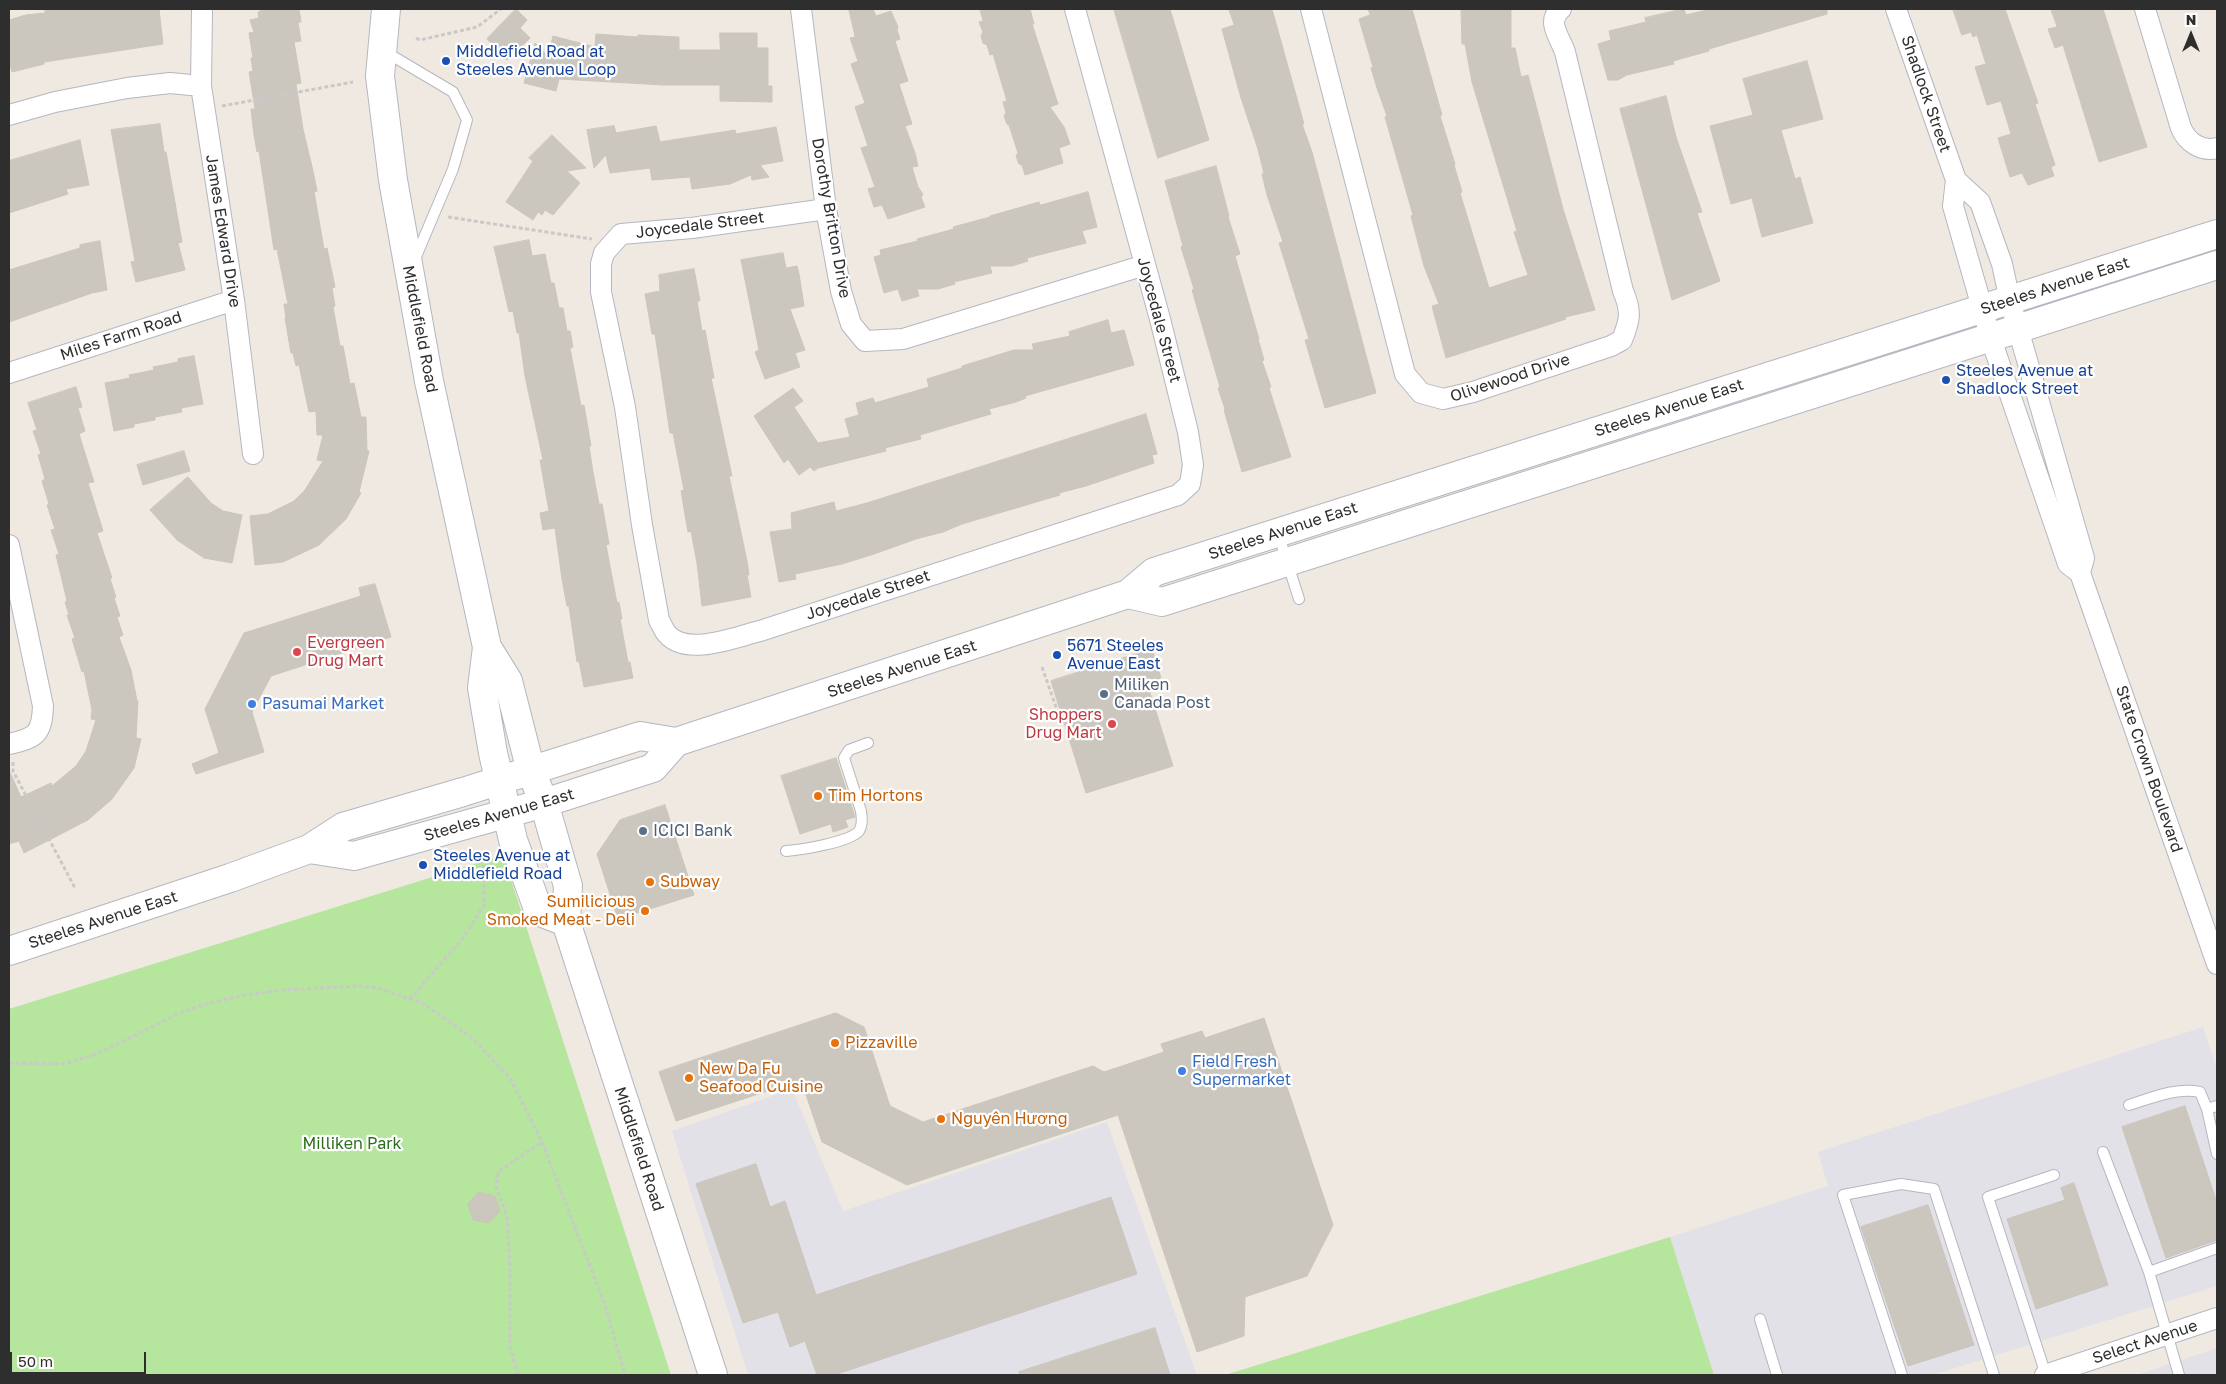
<!DOCTYPE html>
<meta charset="utf-8">
<style>
body{margin:0}
#map{position:relative;width:2226px;height:1384px;overflow:hidden;background:#efe9e1;font-family:"Golos Text",sans-serif}
canvas{display:block}
.frame{position:absolute;inset:0;border:10px solid #2e2e2e;pointer-events:none}
.north{position:absolute;left:2166px;top:10px;width:50px;height:50px;-webkit-text-stroke:4px #fff;paint-order:stroke;rotate:0deg;font-size:14px;font-weight:700;line-height:20px;text-align:center;color:#2e2e2e}
.north::after{content:'';display:block;margin:auto;width:18px;height:22px;background:#2e2e2e;clip-path:polygon(50% 0,100% 100%,50% 72%,0 100%)}
.scale{position:absolute;left:10px;top:1352px;width:136px;height:22px;box-sizing:border-box;border:2px solid #2e2e2e;border-top:0;padding-left:6px;font-size:15px;line-height:18px;white-space:nowrap;color:#2e2e2e;-webkit-text-stroke:4px #fff;paint-order:stroke}
</style>
<div id="map">
<canvas width="2226" height="1384"></canvas>
<div class="frame"></div>
<div class="north">N</div>
<div class="scale">50 m</div>
</div>
<script>
const context = document.querySelector('canvas').getContext('2d');
context.lineJoin = 'round';
function fillPath(path, color) { context.fillStyle = color; context.fill(path, 'evenodd'); }
function stroke(path, color, width, dash) { context.strokeStyle = color; context.lineWidth = width; context.lineCap = dash ? 'butt' : 'round'; context.setLineDash(dash || []); context.stroke(path); }
function label(font, color, halo, rows, align = 'center') {
  context.font = font + ' "Golos Text",sans-serif'; context.lineWidth = 4.5; context.setLineDash([]); context.textBaseline = 'middle'; context.strokeStyle = halo; context.fillStyle = color; for (const [text, x, y, turn = 0] of rows) {
    context.save(); context.translate(x, y); context.rotate((+turn || 0) * Math.PI / 180); context.textAlign = isNaN(turn) ? turn : align; if (halo) context.strokeText(text, 0, 0); context.fillText(text, 0, 0); context.restore();
  }
}
fillPath(new Path2D(`
 M2203 1027 2217 1069V1286L1933 1375H1714L1670 1237 1828 1186 1818 1152Z
 M792 1089 843 1211 1107 1122 1197 1375H748L672 1131Z
 M2217 1348V1375H2136Z`), '#e3e1e8');
fillPath(new Path2D(`
 M503 855 671 1375H9V1009Z
 M1670 1237 1714 1375H1225Z`), '#b6e59e');
const building = new Path2D(`
 M45 9H159L163 44 44 62V64L12 72 9 61V20L26 15 45 13Z
 M260 9H299L301 22H298L301 41 294 42 301 83 296 84 303 129 313 171 317 191 314 192 324 249 327 248 335 287 332 288 335 306 333 307 340 346H343L350 384 354 383 361 417H366L367 451H369L359 492 361 493 346 519 319 545 283 562 255 565 250 516 268 514 294 501 305 490 323 461 317 460 323 435H317L316 411 309 412 299 365 296 366 293 353H291L285 318H286L284 304H288L277 249 274 250 259 151 257 152 254 135 251 109H255L249 72 253 71 251 58H253L249 33 254 32 250 20 259 18 258 12 261 11Z
 M516 9 527 20 520 28 530 38 507 60 487 39Z
 M849 9H873L876 16 891 11 898 27 897 30 900 39 895 41 908 81 899 84 912 124 905 126 915 153 918 166 912 167 918 187 923 194 921 197 925 207 888 219 882 205 874 207 868 189 875 187 861 148 868 146 855 107 865 103 851 64 858 61 850 38 855 37Z
 M980 9H1030L1034 24H1032L1058 104 1050 107 1064 127 1070 144 1059 148 1063 163 1025 175 1022 165 1019 164 1016 156 1018 153 1009 125 1007 124 1004 116 1006 113 1003 102 1007 101 993 54 990 55 987 45 983 43 981 36 983 32 979 22 983 21Z
 M1114 9H1170L1209 140 1158 158Z
 M1229 9H1272L1304 124H1302L1312 152 1376 393 1325 408 1305 340 1309 339 1279 243 1283 242 1267 195 1262 174 1264 173 1257 146 1241 98 1222 29 1234 25Z
 M1368 9H1412L1442 115 1440 116 1455 164 1454 165 1462 192 1460 193 1489 288 1528 275 1514 232 1517 231 1472 82 1465 44H1462L1461 9H1511V48H1515L1521 77 1528 75 1563 209 1595 310 1565 317 1566 319 1446 358 1432 306 1439 304 1424 266 1411 216 1413 215 1385 117 1387 116 1377 88 1371 68 1373 67 1359 19 1370 15Z
 M1684 9 1686 15 1711 9H1827V14L1709 49V51L1673 61 1674 64 1627 75 1618 80H1608L1598 44 1611 40 1609 31 1646 22 1645 18Z
 M1953 9H2005L2038 103 2035 104 2055 165 2051 167 2054 176 2028 185 2022 173 2010 177 1998 138 2011 134 2001 101 1987 105 1975 67 1986 64 1977 35 1973 37 1971 32 1962 35Z
 M2051 9H2103L2147 147 2099 162 2063 45 2055 48 2048 29 2057 27Z
 M720 33H757V48H768V86H772V102L720 101V85H663L559 79 556 91 524 83 535 43 548 56 553 36 595 47 596 34 638 37V35L679 37V50H720Z
 M1807 61 1823 119 1781 130 1795 179 1800 177 1813 223 1762 237 1752 198 1731 204 1710 126 1753 115 1743 79Z
 M1666 96 1676 137 1702 212 1697 213 1720 281 1672 300 1620 109Z
 M160 124 164 152H166L182 242 178 243 185 270 136 282 131 262 135 261 111 130Z
 M614 126 616 133 656 126 660 142 735 130 736 134 776 127 783 161 760 165 769 177 752 180 751 175 730 184 692 189 690 177 652 180 650 168 610 173 606 155 594 168 587 130Z
 M552 135 586 168 567 171 580 183 553 215 545 210 542 215 538 212 533 220 506 202 533 161 529 158Z
 M80 140 89 185 66 189 68 194 9 213V161Z
 M1216 166 1229 216 1228 217 1240 254 1235 256 1259 339H1258L1264 360 1262 361 1271 387 1269 388 1291 457 1242 472 1224 410 1225 409 1218 388 1220 387 1192 290 1194 289 1181 247 1183 246 1165 181Z
 M1088 192 1097 227 1082 231 1086 243 1027 258 1028 261 1012 266H990L992 273 954 282 955 284 938 289H917L919 296 902 301 898 289 884 293 874 257 881 255 880 250 918 241 917 239 954 229 953 227 990 217V216L1039 202 1040 205Z
 M529 240 532 256 545 254 551 283H554L559 308H563L567 331H570L573 347 570 348 581 406 584 405 591 446H589L593 472 599 504H602L605 521 609 544 606 545 617 603 619 602 622 619H620L628 662H630L633 678 584 687 579 661 577 662 569 606H567L562 579 555 528 543 530 540 513 549 511 540 460H543L525 376 519 333H517L513 311 509 312 494 247Z
 M100 241 107 290 92 293 9 322V270L80 248V245Z
 M783 253 786 268 797 266 799 274 804 306 790 309 805 350 795 353 800 367 765 379 755 352 759 350 741 260Z
 M694 269 700 301H697L702 331 705 330 714 378H711L732 476H729L747 561 749 575H747L751 597 702 606 697 563 691 531 688 532 681 491 684 490 673 433H670L655 334H652L645 294 660 291 659 275Z
 M1108 320 1111 333 1124 330 1134 365 1025 396 1026 398 1016 402 989 409 991 414 920 435 921 439 885 448 886 451 818 468 814 471 810 467 799 475 788 459 784 463 754 416 793 388 803 401 794 407 818 443 850 437 845 419 859 415 856 403 873 398 875 403 929 387 927 379 962 368V366L1014 350H1034L1032 344 1070 336 1069 332Z
 M194 356 203 404 181 408 182 412 155 417V420L134 424V427L114 431 105 383 130 378 129 375 154 370 153 367 178 362V359Z
 M76 387 82 407 78 408 85 431 79 434 94 482 88 483 103 531 97 533 112 578 110 579 116 597 114 598 120 616 117 617 123 635 119 637 131 670 137 701H138L136 738 141 739 134 768 112 799 88 820 24 853 19 841 9 844V770L21 797 51 783 52 786 76 766 86 751 96 720 91 719 92 710 84 671 82 672 72 639 75 638 67 615H69L65 602 67 601 56 555 59 554 51 530 55 529 47 505 49 504 42 481 45 479 38 455 41 454 33 431 37 430 28 403Z
 M1146 414 1157 454 1152 455 1154 463 1086 486 1059 493 1060 495 962 524 943 532 916 539 874 554 842 564 795 574 796 579 779 582 770 532 792 529 791 513 834 502 836 511 867 503Z
 M184 451 190 471 143 485 137 465Z
 M188 477 211 503 223 511 242 515 232 563 204 558 177 540 150 510Z
 M375 584 391 637 271 676 252 712 264 752 196 774 192 764 219 753 205 709 244 633 361 596 359 588Z
 M1152 649 1161 678 1147 683 1173 766 1086 793 1051 681Z
 M836 758 855 817 845 820 848 827 833 832 831 824 800 834 781 776Z
 M665 805 694 895 618 919 597 854 620 820Z
 M836 1013 864 1027 890 1106 923 1122 1093 1066 1104 1072 1164 1052 1161 1044 1202 1031 1205 1038 1264 1018 1333 1225 1307 1276 1245 1297 1244 1336 1197 1352 1118 1115 907 1185 822 1142 801 1080 676 1121 659 1072Z
 M2185 1106 2217 1203V1240L2166 1258 2122 1127Z
 M756 1164 770 1207 785 1201 816 1295 1111 1197 1137 1274 834 1375H817L805 1341 790 1347 778 1312 743 1323 696 1184Z
 M2074 1183 2108 1285 2036 1309 2007 1219 2065 1200 2061 1188Z
 M479 1192 495 1196 500 1211 489 1223 473 1220 468 1204Z
 M1928 1205 1974 1345 1908 1366 1861 1227Z
 M1155 1328 1170 1375H1020L1019 1372Z`);
fillPath(building, '#cbc7bf');
stroke(building, '#cbc5ba', 1);
const lane = new Path2D(`
 M384 51 453 92 467 120 453 169 415 259
 M1278 533 1299 599
 M786 851C801 850 850 842 859 831 863 825 862 817 861 811L844 758 849 750 868 743
 M2129 1105C2152 1098 2176 1087 2200 1092L2207 1109 2217 1106
 M2207 1109 2217 1154
 M2103 1152 2149 1272 2217 1248
 M2149 1272 2179 1375
 M1760 1319 1777 1375
 M1902 1375 1843 1195 1901 1184 1934 1189 1994 1375
 M2046 1375 1988 1197 2054 1175`);
const street = new Path2D(`
 M202 9 201 86 234 300 253 454
 M801 9 826 209 841 291 851 324 865 341 903 339 1145 265
 M1311 9 1405 374 1421 393 1443 399 1473 392 1611 346 1622 340C1630 320 1632 312 1623 291L1565 52C1561 39 1545 21 1561 9
 M1896 9 1956 180 1953 206 1991 339 2068 564 2080 573 2217 964
 M2145 9 2181 128C2187 142 2201 152 2217 148
 M9 115 55 102 127 88 170 83 201 86
 M1956 180 1980 202 2002 264 2010 301 2084 558 2080 573
 M826 209 692 228 621 234 604 253 601 264V292L625 407 642 525 659 620C662 625 664 631 667 634 687 657 735 637 760 631L1178 495 1190 484 1193 465 1188 432 1160 319 1075 9
 M9 373 234 300
 M9 545 43 706C42 735 35 738 9 744
 M2045 1375 2217 1318`);
const secondary = new Path2D(`
 M386 9 380 76 393 180 429 381 487 647 482 688 493 753 513 840 538 909 540 912 566 922
 M1128 594 1162 602 2217 265
 M487 647 508 681 531 771 544 803 568 886 566 922 713 1375
 M309 849 354 856 544 803 653 768 676 742
 M9 951 230 878 309 849 343 827 463 792 640 736 676 742 1128 594 1154 572 2217 234`);
stroke(lane, '#b4b7c1', 12);
stroke(street, '#b4b7c1', 22);
stroke(secondary, '#b4b7c1', 30);
stroke(new Path2D(`
 M416 38 420 40 477 27 501 9
 M222 106 353 82
 M448 217 592 239
 M1042 667 1062 724
 M13 762V771L75 888
 M410 999 463 938 484 905V851
 M9 1063 64 1064 97 1054 178 1014 202 1005 244 995 284 990 358 986 378 988 422 1003 470 1036 510 1078 542 1142 605 1305 625 1375
 M518 1375 510 1348V1268L507 1216 496 1187 498 1172 542 1142`), '#c9c9c9', 3, [4, 2.5]);
stroke(lane, '#fff', 10);
stroke(street, '#fff', 20);
stroke(secondary, '#fff', 28);
for (const [x, y, r, color] of [
 [446,61,5,"#1a4fb4"],
 [1946,380,5,"#1a4fb4"],
 [297,652,5,"#e0444e"],
 [1057,655,5,"#1a4fb4"],
 [1104,694,5,"#5c6f8a"],
 [252,704,5,"#3f7fe0"],
 [1112,724,5,"#e0444e"],
 [818,796,5,"#e8710a"],
 [643,831,5,"#5c6f8a"],
 [423,865,5,"#1a4fb4"],
 [650,882,5,"#e8710a"],
 [645,911,5,"#e8710a"],
 [835,1043,5,"#e8710a"],
 [1182,1071,5,"#3f7fe0"],
 [689,1078,5,"#e8710a"],
 [941,1119,5,"#e8710a"]
]) { const dot = new Path2D(); dot.arc(x, y, r, 0, 2 * Math.PI); context.fillStyle = color; context.fill(dot); stroke(dot, '#fff', 2); }
label('16px', '#164399', '#fff', [
 ["Middlefield Road at",456,52],
 ["Steeles Avenue Loop",456,70],
 ["Steeles Avenue at",1956,371],
 ["Shadlock Street",1956,389],
 ["5671 Steeles",1067,646],
 ["Avenue East",1067,664],
 ["Steeles Avenue at",433,856],
 ["Middlefield Road",433,874]
], 'left');
label('16px', '#2e2e2e', '#fff', [
 ["Shadlock Street",1926,94,71],
 ["Dorothy Britton Drive",831,218,80],
 ["Joycedale Street",700,225,-7],
 ["James Edward Drive",223,231,81],
 ["Steeles Avenue East",2055,286,-18],
 ["Joycedale Street",1159,320,75],
 ["Middlefield Road",420,329,79],
 ["Miles Farm Road",121,336,-18],
 ["Olivewood Drive",1510,378,-18],
 ["Steeles Avenue East",1669,408,-18],
 ["Steeles Avenue East",1283,531,-18],
 ["Joycedale Street",868,595,-18],
 ["Steeles Avenue East",902,669,-18],
 ["State Crown Boulevard",2149,769,71],
 ["Steeles Avenue East",499,815,-16],
 ["Steeles Avenue East",103,920,-18],
 ["Middlefield Road",639,1149,72],
 ["Select Avenue",2145,1342,-18]
]);
label('16px', '#be3a42', '#fff', [
 ["Evergreen",307,643],
 ["Drug Mart",307,661],
 ["Shoppers",1102,715,"right"],
 ["Drug Mart",1102,733,"right"]
], 'left');
label('16px', '#4e5e75', '#fff', [
 ["Miliken",1114,685],
 ["Canada Post",1114,703],
 ["ICICI Bank",653,831]
], 'left');
label('16px', '#366cbe', '#fff', [
 ["Pasumai Market",262,704],
 ["Field Fresh",1192,1062],
 ["Supermarket",1192,1080]
], 'left');
label('16px', '#c56008', '#fff', [
 ["Tim Hortons",828,796],
 ["Subway",660,882],
 ["Sumilicious",635,902,"right"],
 ["Smoked Meat - Deli",635,920,"right"],
 ["Pizzaville",845,1043],
 ["New Da Fu",699,1069],
 ["Seafood Cuisine",699,1087],
 ["Nguyên Hương",951,1119]
], 'left');
label('16px', '#2c6e1b', '#fff', [
 ["Milliken Park",352,1144]
]);
</script>
